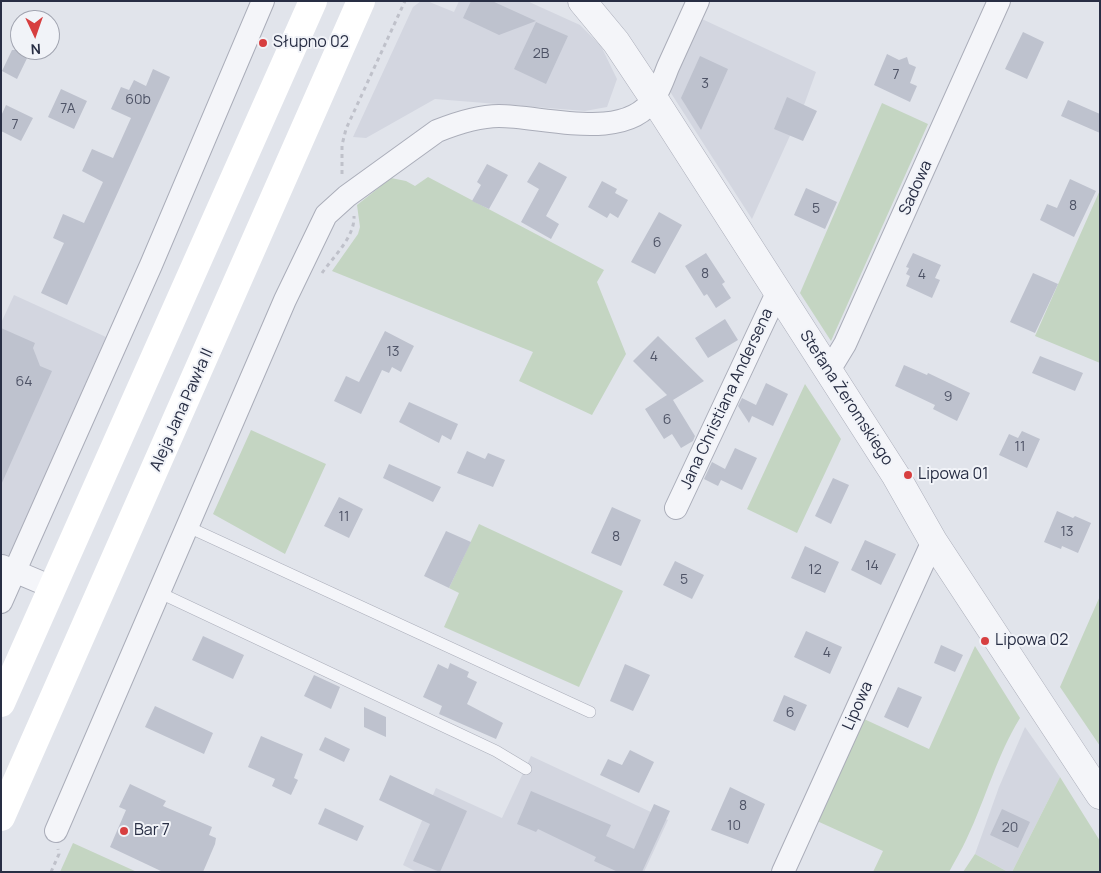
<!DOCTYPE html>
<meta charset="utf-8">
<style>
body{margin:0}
#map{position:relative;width:1101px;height:873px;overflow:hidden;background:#e1e4eb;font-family:Manrope,sans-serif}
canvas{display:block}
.frame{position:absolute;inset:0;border:2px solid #282e44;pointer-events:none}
.north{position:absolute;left:10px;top:10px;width:50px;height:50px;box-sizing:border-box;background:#f1f3f8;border:1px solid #a1a4b0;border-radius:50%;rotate:177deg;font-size:14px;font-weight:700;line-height:20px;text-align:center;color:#282e44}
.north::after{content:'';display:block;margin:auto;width:18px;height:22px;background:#d73f40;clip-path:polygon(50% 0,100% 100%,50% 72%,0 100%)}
</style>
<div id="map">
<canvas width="1101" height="873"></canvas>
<div class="frame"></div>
<div class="north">N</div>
</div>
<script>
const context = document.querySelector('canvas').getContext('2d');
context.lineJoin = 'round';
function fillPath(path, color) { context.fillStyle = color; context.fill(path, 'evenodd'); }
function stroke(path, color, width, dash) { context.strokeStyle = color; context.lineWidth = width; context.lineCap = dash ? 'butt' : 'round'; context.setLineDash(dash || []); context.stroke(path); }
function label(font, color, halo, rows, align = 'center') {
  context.font = font + ' Manrope,sans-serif'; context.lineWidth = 4; context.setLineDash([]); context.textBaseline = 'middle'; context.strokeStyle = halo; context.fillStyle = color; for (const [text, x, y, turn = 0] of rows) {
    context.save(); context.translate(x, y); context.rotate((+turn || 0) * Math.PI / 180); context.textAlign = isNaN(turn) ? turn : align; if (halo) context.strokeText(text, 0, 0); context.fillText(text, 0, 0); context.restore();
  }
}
fillPath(new Path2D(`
 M421 1H427L454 12 459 1H527L580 25 601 46 617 79 607 107 585 111 435 99 366 138 353 137 413 7Z
 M702 19 816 72 804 105 752 219 669 90Z
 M14 295 106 337 13 548 10 554 4 557 1 556V323Z
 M1025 727 1060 777 1012 872H1008L975 854 999 787Z
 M531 756 668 820 644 872H417L403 865 436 788 502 818Z`), '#d3d6e0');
fillPath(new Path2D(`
 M882 103 928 124 831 341 800 293Z
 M428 177 604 270 597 282 626 354 592 415 519 381 533 352 332 271 358 234 360 227 357 205 391 178 406 181 415 186Z
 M1100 190V363L1035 336Z
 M805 384 841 439 797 533 747 509Z
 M251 430 326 464 285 554 213 514Z
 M479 524 623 591 579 687 444 627 459 593 449 588Z
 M1100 596V746L1060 687Z
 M975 646 1020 718C997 755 986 798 967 838 962 849 955 861 949 872H873L883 851 817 821 864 719 929 749Z
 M1060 777 1100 841V872H1012Z
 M73 843 137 872H60Z
 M975 854 1008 872H963Z`), '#c4d5c2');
fillPath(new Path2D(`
 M471 1H492L536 21 499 35 463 18Z
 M536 22 568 36 546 84 514 69Z
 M1023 32 1044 42 1027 79 1005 69Z
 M12 50H31L17 79 2 71Z
 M887 54 899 60 907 57 909 64 916 67 910 83 917 86 910 102 874 85Z
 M700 56 728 69 701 130 681 98Z
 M153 69 170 77 67 305 41 293 64 243 53 238 63 214 84 223 103 182 82 171 92 149 113 158 131 118 111 109 121 87 129 90 134 80 146 86Z
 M61 89 87 101 74 129 48 117Z
 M787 97 817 111 803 141 774 129Z
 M1068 100 1100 114V133L1061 116Z
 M6 105 33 118 21 141 1 131V116Z
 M539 162 567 177 546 216 559 224 551 239 521 222 539 189 527 182Z
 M487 164 508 175 489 209 472 201 481 185 477 182Z
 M1070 179 1096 191 1074 237 1040 220 1047 204 1057 208Z
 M602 181 617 189 615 193 628 200 618 218 610 213 607 218 588 207Z
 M806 188 837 202 825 229 794 215Z
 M659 212 682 225 655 274 631 262Z
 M706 253 725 282 722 284 731 298 716 308 707 294 704 296 685 266Z
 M913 253 941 265 935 278 940 280 932 298 906 286 910 276 906 274 909 268 906 267Z
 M1033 273 1058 284 1035 333 1010 322Z
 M725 319 738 340 708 358 695 338Z
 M1 328 35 343 33 348 40 366 52 371 1 485Z
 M385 331 414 346 401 372 392 367 389 373 382 370 361 414 334 401 346 376 359 382Z
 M658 336 704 381 673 400 695 436 693 441 681 448 672 434 664 439 645 409 667 395 633 361Z
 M1040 356 1083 373 1075 391 1032 373Z
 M904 365 927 375 928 373 970 393 957 421 933 409 935 405 895 386Z
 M766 383 788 394 773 426 752 416 749 423 738 406 742 398 756 405Z
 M409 402 458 424 451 440 442 435 439 443 399 422Z
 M1022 431 1040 439 1027 468 999 455 1009 434 1018 438Z
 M735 448 757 458 742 490 721 480 718 486 704 479 712 462 725 469Z
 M467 451 485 459 488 453 505 460 493 487 457 473Z
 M389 464 441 487 433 502 383 478Z
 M833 478 849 485 831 524 815 516Z
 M339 497 363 509 349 538 324 526Z
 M612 507 641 520 621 566 591 553Z
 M1057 511 1073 518 1075 516 1091 523 1078 553 1062 546 1061 549 1044 542Z
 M446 531 471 542 449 588 424 576Z
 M865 540 896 554 881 585 851 570Z
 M805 546 839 562 825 593 791 578Z
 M675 561 704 575 692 599 663 585Z
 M806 631 842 647 830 674 794 657Z
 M203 636 244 655 233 679 192 660Z
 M941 645 963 655 955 672 934 663Z
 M450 663 469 672 467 677 477 682 467 704 503 723 496 739 439 714 442 706 423 697 438 664 448 669Z
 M625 664 650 675 633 711 610 701Z
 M314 675 340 687 331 709 304 696Z
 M898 687 922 697 908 728 884 717Z
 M784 695 807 705 795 731 773 721Z
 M155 706 213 733 204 754 145 727Z
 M364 707 386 717V737L364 727Z
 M261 736 303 754 294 778 298 780 291 795 272 786 275 779 248 767Z
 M325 737 350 749 344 762 319 750Z
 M630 750 654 762 639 793 600 775 608 759 622 765Z
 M390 775 467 811 440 872 413 861 430 824 379 800Z
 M130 784 166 801 163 806 212 827 209 835 216 838 215 844 203 872H163L110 847 126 810 119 807Z
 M730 787 765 804 748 844 711 830Z
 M531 791 611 825 606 836 634 849 654 804 670 811 642 872H618L594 861 596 857 538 829 536 832 517 824Z
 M325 808 364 826 357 841 318 824Z
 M1002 809 1030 822 1018 848 990 835Z`), '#bec2ce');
const service = new Path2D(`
 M186 526 590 712
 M158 592 496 751 526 769`);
const minor = new Path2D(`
 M828 372 845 344 999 1
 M676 508 778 291
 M2 566 52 587
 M1 602 151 265 263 1
 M56 831 285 300 326 215 347 196 437 131C457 123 478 116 499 116 543 116 626 143 654 98 660 89 664 77 668 67 678 45 688 23 698 1
 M783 872 933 541`);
const tertiary = new Path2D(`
 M582 1 616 42 654 99 896 476 933 541 1100 795`);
stroke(service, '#aaadb9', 12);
stroke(minor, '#aaadb9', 24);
stroke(tertiary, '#aaadb9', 29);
stroke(new Path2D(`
 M342 174V145L346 129 405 1
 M322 273C333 257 355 237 354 216
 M51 872 59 854 58 849`), '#bfc1ca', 3, [4, 4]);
stroke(service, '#f4f5f9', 11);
stroke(minor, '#f4f5f9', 22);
stroke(tertiary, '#f4f5f9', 28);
stroke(new Path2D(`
 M1 703 313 1
 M1 817 361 1`), '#fff', 28);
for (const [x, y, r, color] of [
 [263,43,5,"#d73f40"],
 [908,475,5,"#d73f40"],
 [985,641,5,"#d73f40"],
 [124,831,5,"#d73f40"]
]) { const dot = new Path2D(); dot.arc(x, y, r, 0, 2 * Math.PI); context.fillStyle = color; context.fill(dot); stroke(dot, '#f1f3f8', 2); }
label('14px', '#4e5366', null, [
 ["2B",541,54],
 ["7",896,75],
 ["3",705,84],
 ["60b",138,100],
 ["7A",68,109],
 ["7",15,125],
 ["8",1073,206],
 ["5",816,209],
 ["6",657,243],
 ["8",705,274],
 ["4",922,275],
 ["13",393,352],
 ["4",654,357],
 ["64",24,382],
 ["9",948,397],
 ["6",667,420],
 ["11",1020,447],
 ["11",344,517],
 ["13",1067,532],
 ["8",616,537],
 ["14",872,566],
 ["12",815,570],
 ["5",684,580],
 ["4",827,653],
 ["6",790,713],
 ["8",743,806],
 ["10",734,826],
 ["20",1010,828]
]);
label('16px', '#282e44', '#f1f3f8', [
 ["Słupno 02",273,43],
 ["Lipowa 01",918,475],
 ["Lipowa 02",995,641],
 ["Bar 7",134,831]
], 'left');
label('16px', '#282e44', '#f1f3f8', [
 ["Sadowa",916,188,-66],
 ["Stefana Żeromskiego",846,398,57],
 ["Jana Christiana Andersena",727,399,-65],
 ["Aleja Jana Pawła II",182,410,-66],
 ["Lipowa",858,706,-66]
]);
</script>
